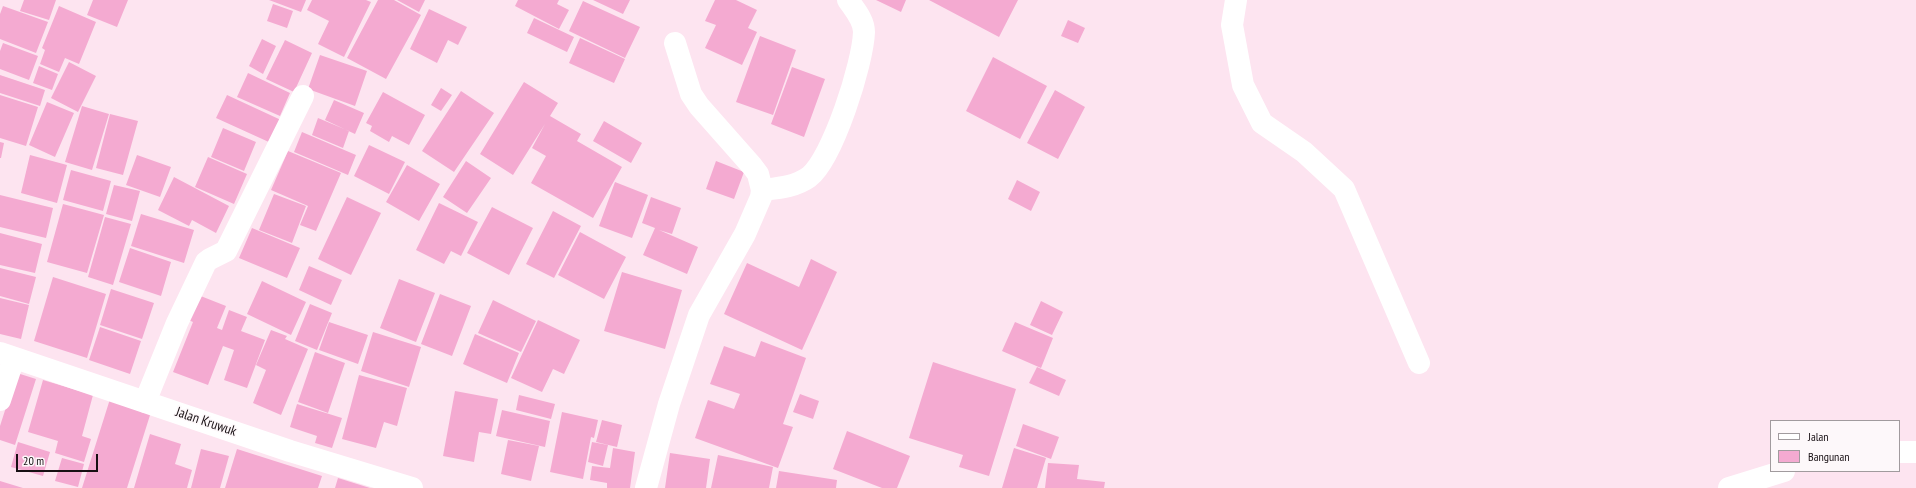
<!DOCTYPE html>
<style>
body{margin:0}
#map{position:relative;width:1916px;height:488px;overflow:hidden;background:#fde4f0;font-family:"PT Sans Narrow",sans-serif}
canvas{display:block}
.legend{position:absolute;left:1770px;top:420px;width:130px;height:52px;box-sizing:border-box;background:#fdf8fa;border:1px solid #a19b9e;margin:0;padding:5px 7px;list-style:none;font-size:12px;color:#170f13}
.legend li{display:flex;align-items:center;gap:8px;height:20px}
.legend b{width:20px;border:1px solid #a19b9e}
.scale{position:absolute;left:16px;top:454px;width:82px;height:18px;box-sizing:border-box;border:2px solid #170f13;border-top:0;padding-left:5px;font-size:12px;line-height:14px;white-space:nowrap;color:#170f13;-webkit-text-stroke:3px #fdf8fa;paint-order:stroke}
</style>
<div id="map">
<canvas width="1916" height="488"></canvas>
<ul class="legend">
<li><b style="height:5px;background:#fff"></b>Jalan</li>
<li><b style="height:11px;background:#f4aad1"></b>Bangunan</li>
</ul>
<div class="scale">20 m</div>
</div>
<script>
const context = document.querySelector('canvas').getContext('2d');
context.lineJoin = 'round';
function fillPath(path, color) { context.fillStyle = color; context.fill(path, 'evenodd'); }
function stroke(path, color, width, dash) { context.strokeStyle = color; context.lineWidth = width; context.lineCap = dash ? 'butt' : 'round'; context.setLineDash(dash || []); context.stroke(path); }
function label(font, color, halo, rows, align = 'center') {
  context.font = font + ' "PT Sans Narrow",sans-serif'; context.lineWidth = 3; context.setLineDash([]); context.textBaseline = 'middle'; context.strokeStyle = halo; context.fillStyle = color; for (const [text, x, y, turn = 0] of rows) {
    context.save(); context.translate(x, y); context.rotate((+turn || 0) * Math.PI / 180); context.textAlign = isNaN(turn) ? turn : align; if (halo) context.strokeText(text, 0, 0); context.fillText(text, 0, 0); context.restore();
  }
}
fillPath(new Path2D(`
 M24 0H56L49 20 20 11Z
 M93 0H128L117 27 87 15Z
 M269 0H306L301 12Z
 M312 0H366L371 2 344 57 318 44 329 21 307 10Z
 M378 0H394L421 15 386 79 347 58Z
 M397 0H425L419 12Z
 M518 0H559L557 4 569 10 559 29 515 6Z
 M593 0H630L623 14Z
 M715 0H736L757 10 748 28 757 32 742 65 705 48 716 25 705 21Z
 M876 0H906L901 12Z
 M929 0H1018L999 37Z
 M583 1 640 27 625 58 569 31Z
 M273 4 293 11 287 28 267 21Z
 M3 6 48 22 36 53 0 39V14Z
 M59 6 96 22 79 64 65 58 59 72 40 64 45 50 42 48Z
 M429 9 467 27 458 45 448 40 437 63 410 49Z
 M534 18 574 37 567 52 527 33Z
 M1068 20 1085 28 1078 43 1061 36Z
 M760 36 796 50 773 115 736 102Z
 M580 38 625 59 614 83 569 63Z
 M262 39 276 46 263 74 249 66Z
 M285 40 312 53 294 92 266 79Z
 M3 43 38 56 29 80 0 69V51Z
 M320 55 367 71 355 106 308 89Z
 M993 57 1047 86 1020 139 966 111Z
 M69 62 96 76 78 112 51 98Z
 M39 66 58 74 52 90 33 83Z
 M792 67 825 79 804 137 771 124Z
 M248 73 290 93 280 116 237 97Z
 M0 75 45 90 40 106 0 93Z
 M524 82 558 103 550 116 581 134 577 141 622 167 593 218 531 183 546 156 532 148 545 124 513 175 480 154Z
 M441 88 452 95 441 111 431 105Z
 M1055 90 1085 107 1058 159 1027 143Z
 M461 91 494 113 454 172 422 151Z
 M383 92 425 115 409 145 392 136 389 142 370 131 372 126 366 123Z
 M0 95 38 107 26 146 0 138Z
 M227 95 281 120 271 143 216 118Z
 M334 100 364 113 355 134 325 120Z
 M47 102 74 113 55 157 29 145Z
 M82 106 109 114 92 170 65 162Z
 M110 114 138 121 123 175 96 168Z
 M318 118 349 131 343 148 312 135Z
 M604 121 642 143 631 163 593 141Z
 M223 128 256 142 244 171 211 157Z
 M302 132 356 155 348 175 294 152Z
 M0 142 4 143 1 158H0Z
 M369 145 405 162 389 194 354 176Z
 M288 151 341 173 316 231 300 225 308 206 271 190Z
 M30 155 67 165 57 203 21 193Z
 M137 155 171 167 160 197 126 185Z
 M208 157 247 174 234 204 195 187Z
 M466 161 491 178 467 213 443 197Z
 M716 161 744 172 734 199 706 189Z
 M407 165 440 184 419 221 386 202Z
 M71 170 111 181 103 211 63 200Z
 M174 177 229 206 216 233 192 220 189 226 158 210Z
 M1017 180 1040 192 1031 211 1008 199Z
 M615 182 648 195 632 238 599 226Z
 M114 185 140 191 132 221 106 214Z
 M274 194 306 206 292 243 259 230Z
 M0 195 53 208 46 238 0 227Z
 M347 197 381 213 351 275 318 259Z
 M651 197 681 208 672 234 659 230 698 247 687 274 643 255 655 228 642 223Z
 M439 203 478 222 461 256 451 251 444 264 416 250Z
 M63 204 104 215 87 273 47 262Z
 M492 207 533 228 509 275 467 253Z
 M553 211 581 226 554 278 526 264Z
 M141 214 194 230 184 263 131 246Z
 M105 217 131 224 113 285 88 277Z
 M252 228 300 248 287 278 239 258Z
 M580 232 626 257 604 299 558 275Z
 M0 233 42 244 35 273 0 265Z
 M130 248 171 262 161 296 119 282Z
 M811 259 837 272 802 350 724 314 747 263 799 287Z
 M309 266 342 280 331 305 299 290Z
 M0 268 36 277 29 304 0 296Z
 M622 272 682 290 665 349 604 331Z
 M53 277 106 294 87 358 34 341Z
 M399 279 435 293 416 342 380 328Z
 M262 281 306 302 291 335 247 314Z
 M111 289 154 303 142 339 100 325Z
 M193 293 226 306 217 328 222 330 229 310 247 317 241 331 265 340 247 388 224 380 234 350 223 346 208 385 173 372 193 322 184 318Z
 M440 294 471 306 452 356 421 344Z
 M0 298 29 305 21 339 0 334Z
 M493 300 536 321 521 352 478 333Z
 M1041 301 1063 312 1052 335 1030 325Z
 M310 304 332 313 317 350 295 341Z
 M538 320 580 340 564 374 553 369 542 392 511 378Z
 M329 322 368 335 358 364 319 350Z
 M1015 322 1053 338 1041 368 1002 351Z
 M100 327 141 341 130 374 89 360Z
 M271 330 287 336 285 339 308 349 281 415 253 403 266 370 256 365Z
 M373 332 421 347 409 387 361 371Z
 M475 334 519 353 507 383 463 364Z
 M761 341 806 358 783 424 793 427 778 468 695 438 708 400 734 409 740 394 710 384 724 346 755 357Z
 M315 352 345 363 328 413 298 402Z
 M933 362 1016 389 989 476 959 467 963 455 909 438Z
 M1037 367 1066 380 1059 396 1029 383Z
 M17 373 36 379 15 445 0 440V426Z
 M359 375 407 388 397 426 384 422 376 448 342 439Z
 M43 380 93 395 82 436 91 439 84 462 55 453 58 441 28 432Z
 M455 391 498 399 491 434 479 432 474 462 443 456Z
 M800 394 819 401 813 419 793 412Z
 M519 395 555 404 551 419 516 410Z
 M110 399 151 412 127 488H82Z
 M297 404 342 418 332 448 315 443 317 436 290 427Z
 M502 410 550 421 545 447 496 436Z
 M562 412 598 420 594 438 591 437 583 479 550 472Z
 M602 420 622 425 617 447 596 442Z
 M1023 424 1059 437 1051 459 1016 446Z
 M847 431 910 456 897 488H882L833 469Z
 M150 434 181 444 175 464 192 470 187 488H134Z
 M508 440 539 446 531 481 501 474Z
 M18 442 50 452 43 476 11 467Z
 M592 442 608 445 603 466 588 462Z
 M613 448 635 452 630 488H607V483L590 480 592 466 610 468Z
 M1014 448 1046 458 1037 488H1002Z
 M201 449 229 456 220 488H191Z
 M237 449 322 476 318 488H225Z
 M670 453 710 459 706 488H665Z
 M718 455 773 467 769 488H711Z
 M62 458 84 464 78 487 55 481Z
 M1048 463 1079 465 1077 479 1105 482 1104 488H1045Z
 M779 471 837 480 836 488H776Z
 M338 478 370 488H335Z
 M0 481 23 488H0Z`), '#f4aad1');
stroke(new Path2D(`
 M1236 0 1232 25 1243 85 1262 123 1304 152 1344 189 1419 363
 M762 190C779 188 795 187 809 177 833 158 863 63 864 32 864 20 855 10 848 0
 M0 353 290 451 412 488
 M0 400 14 358
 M145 402 177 323 206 262 210 259 226 251 303 96
 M1899 452H1916
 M646 488 669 404 699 315 745 234 761 197 762 190 758 174 752 166 699 106 691 94 675 43
 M1729 488 1784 471`), '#fff', 22);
label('14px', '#170f13', '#fdf8fa', [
 ["Jalan Kruwuk",206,422,19]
]);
</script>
